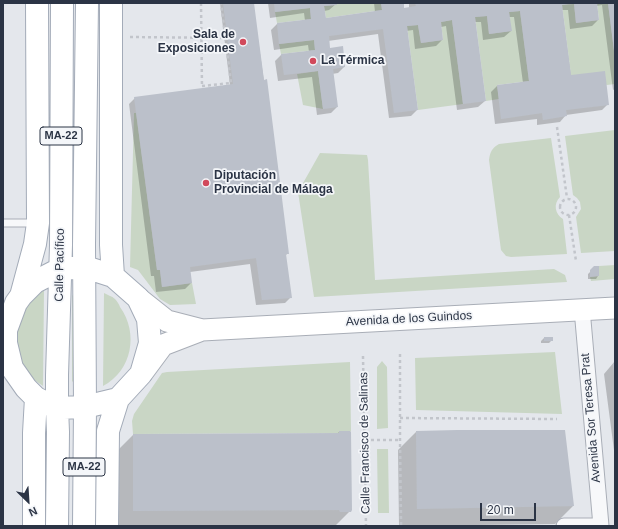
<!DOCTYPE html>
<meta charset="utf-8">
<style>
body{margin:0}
#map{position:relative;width:618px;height:529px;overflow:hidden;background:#e4e7ec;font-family:Arial,sans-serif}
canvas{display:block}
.frame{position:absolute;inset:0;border:4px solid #2b3445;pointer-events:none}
.north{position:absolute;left:8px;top:481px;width:40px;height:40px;-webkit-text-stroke:3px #f4f6f9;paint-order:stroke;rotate:155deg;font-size:11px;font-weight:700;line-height:16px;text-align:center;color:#2b3445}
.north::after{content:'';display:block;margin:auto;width:14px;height:18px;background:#2b3445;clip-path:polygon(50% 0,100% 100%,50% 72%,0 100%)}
.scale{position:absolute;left:480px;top:503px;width:56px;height:18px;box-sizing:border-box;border:2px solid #2b3445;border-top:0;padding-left:5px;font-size:12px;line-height:14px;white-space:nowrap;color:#2b3445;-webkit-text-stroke:3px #f4f6f9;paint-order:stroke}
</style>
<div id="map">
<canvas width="618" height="529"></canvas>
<div class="frame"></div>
<div class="north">N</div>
<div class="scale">20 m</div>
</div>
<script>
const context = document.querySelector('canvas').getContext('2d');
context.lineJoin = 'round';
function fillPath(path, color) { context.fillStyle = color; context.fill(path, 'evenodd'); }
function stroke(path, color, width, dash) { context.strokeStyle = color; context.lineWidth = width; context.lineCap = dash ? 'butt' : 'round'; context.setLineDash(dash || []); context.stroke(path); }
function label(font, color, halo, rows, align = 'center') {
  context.font = font + ' Arial,sans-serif'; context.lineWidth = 3.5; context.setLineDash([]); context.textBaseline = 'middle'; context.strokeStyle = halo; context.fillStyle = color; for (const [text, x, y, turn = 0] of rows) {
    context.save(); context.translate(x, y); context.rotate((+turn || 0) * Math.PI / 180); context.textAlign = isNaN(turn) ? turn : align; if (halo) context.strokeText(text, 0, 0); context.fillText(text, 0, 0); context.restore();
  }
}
fillPath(new Path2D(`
 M336 3H381L382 10 326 18 324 6 336 5Z
 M597 3H608L615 58V84L607 85 571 75 562 5 574 4 576 23 599 20Z
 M310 8 311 19 277 23 275 12Z
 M520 11 529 81 497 85 499 99 486 101 475 17 487 16 489 34 511 31 509 12Z
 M452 20 463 104 418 110 407 26 418 25 421 43 443 40 441 22Z
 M314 40 315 50 281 54 279 44Z
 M318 71 323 109 303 105 297 74Z
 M134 113H136L157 270H160L162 287 192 283 196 304 170 305 160 299 138 270 130 267Z
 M615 130V251L581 253 576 217 581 209 580 202 577 198 573 195 565 136Z
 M551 138 560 197C553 204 555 214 563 219L567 254 511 257 506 256 501 250 489 160C490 152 492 148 499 144Z
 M320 153 367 155 368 160 375 280 554 269 565 275 567 282 314 297 298 192Z
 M615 265V279L591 281 590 277 599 276V266Z
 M44 290 43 386 33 379 23 365 16 350V334L28 301Z
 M74 293 76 381 73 382 72 381V296Z
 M104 293C107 295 112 296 115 299 117 301 119 304 120 307 139 333 132 371 103 386Z
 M555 352 562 414 416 410 415 358Z
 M382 361 387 367 388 428 377 429V367Z
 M350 362 351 432 350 431H339V433L133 434 132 421 134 414 162 373 167 372Z
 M377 449H388L389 513H378Z`), '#c9d6c5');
fillPath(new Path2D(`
 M220 3H253L288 253 285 256 291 297 285 303 256 305 250 264 190 272 191 283 185 289 156 292 154 276H151L129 104 135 98 230 85Z
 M268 3H335L336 4 329 10 324 11 325 19 375 12 374 3H403L404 9 409 8V3H615V89L613 90 602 5 596 6 598 20 592 26 570 29 568 10H562L571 76 608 104 602 110 566 115 560 122 537 125V119L495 124 491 92 497 86 523 83 514 17H509L511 31 504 37 483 40 481 22H474L485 101 478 107 457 110 446 26 441 27 442 40 436 46 415 49 413 30 406 31 417 110 411 116 389 118 378 34 328 41 329 49 344 67 338 73 332 74 337 107 331 113 317 115 312 77 278 81 275 61 281 55 309 52 308 45 274 50 271 30 277 24 305 21 304 13 270 18Z
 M595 267 598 276 596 279H588V274Z
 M544 338H552V340L549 343H541V341Z
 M615 361V458L604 374Z
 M339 432 350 511 335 526H115V453L133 435 337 434Z
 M416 432 573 506 555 524 399 526 398 450Z`), '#0003');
fillPath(new Path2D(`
 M223 3H254L264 80 267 79 289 254H286L292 298 262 300 256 258 190 267 192 283 162 287 160 270H157L134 97 233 84Z
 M274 3H336L337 5 324 6 326 18 382 10 381 3H404V8L416 6 415 3H597L599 20 576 23 574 3 562 5 571 75 605 71 609 105 566 110 567 116 543 120 542 113 501 119 497 85 529 81 520 11 509 12 512 31 489 34 487 16 475 17 486 101 463 104 452 20 441 22 443 40 421 43 418 25 407 26 418 110 394 113 383 29 329 36 330 48 343 46 345 67 333 69 338 107 323 109 318 71 284 75 281 54 315 50 314 40 279 44 277 23 311 19 310 8 275 12Z
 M608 3H615V50L614 51Z
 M594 266H599V276L590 277V270Z
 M544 337H553V341H544Z
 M615 361V375H614L613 364Z
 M457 430H565L574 506 417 509 416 431Z
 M339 431H350L351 432 352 510 351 512H340L339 510 133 511V434L339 433Z`), '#bbc0ca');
const service = new Path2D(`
 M3 223H36`);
const minor = new Path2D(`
 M582 309 601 526
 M564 526H601`);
const secondary = new Path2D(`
 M138 298 167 321 202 330 615 308
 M143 372 163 345 202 330`);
const primary = new Path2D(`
 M111 3V245L113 276
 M21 296 35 244 38 223 37 3
 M34 526V433L36 398
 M57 526 58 432 57 408V375L61 245 62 3
 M84 526 85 407 84 245 87 3
 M107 526 108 431 118 399 141 374 150 343 148 319 138 298 113 276 85 267 60 269 35 282 21 296 16 303 6 330V343L12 368 26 388 36 398 57 408 85 407 118 399`);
stroke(service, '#a9aeb7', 9);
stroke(minor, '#a9aeb7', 17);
stroke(secondary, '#a9aeb7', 23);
stroke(primary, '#a3abb8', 24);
stroke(new Path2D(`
 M201 3 202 87
 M130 37 226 38
 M202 86 231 83 221 3
 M557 127 567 198
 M560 207a8 8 0 1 1 16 0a8 8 0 1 1-16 0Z
 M569 215 576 261
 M400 354V440L401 526
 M363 356 366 526
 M400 418 557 419
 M365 440H400`), '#c2c5cb', 2.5, [3, 3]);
stroke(service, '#f7f8fa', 7);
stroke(minor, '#f7f8fa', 15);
stroke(secondary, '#fff', 21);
stroke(primary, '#fff', 22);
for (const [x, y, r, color] of [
 [243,42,4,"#d1495b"],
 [313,61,4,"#d1495b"],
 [206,183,4,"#d1495b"]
]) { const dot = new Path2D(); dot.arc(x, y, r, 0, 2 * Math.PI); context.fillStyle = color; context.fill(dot); stroke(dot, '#f4f6f9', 1.5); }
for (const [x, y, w] of [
 [61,136,42],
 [84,467,42]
]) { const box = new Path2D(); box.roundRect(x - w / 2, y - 9, w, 18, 3); context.fillStyle = '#f4f6f9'; context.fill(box); stroke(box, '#2b3445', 1); }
label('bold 11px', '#2b3445', null, [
 ["MA-22",61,136],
 ["MA-22",84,467]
]);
label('bold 12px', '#2b3445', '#f4f6f9', [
 ["Sala de",235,35,"right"],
 ["Exposiciones",235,49,"right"],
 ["La Térmica",321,61],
 ["Diputación",214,176],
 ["Provincial de Málaga",214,190]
], 'left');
label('12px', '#2b3445', '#f4f6f9', [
 ["Calle Pacífico",60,265,-89],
 ["Avenida de los Guindos",409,319,-3],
 ["Avenida Sor Teresa Prat",591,418,-95],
 ["Calle Francisco de Salinas",365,443,-91]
]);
</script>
